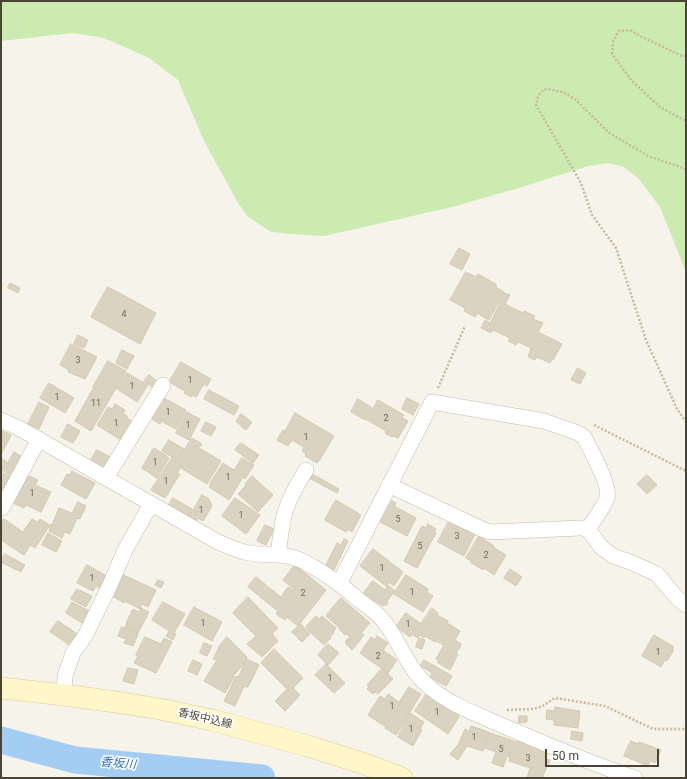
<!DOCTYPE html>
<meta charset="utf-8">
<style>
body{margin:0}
#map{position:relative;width:687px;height:779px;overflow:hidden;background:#f6f3ea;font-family:Roboto,sans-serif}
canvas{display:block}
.frame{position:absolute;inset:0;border:2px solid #4a4437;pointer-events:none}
.scale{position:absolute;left:545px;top:749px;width:114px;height:18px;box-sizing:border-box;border:2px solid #4a4437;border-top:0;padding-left:5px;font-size:12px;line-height:14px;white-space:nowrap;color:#4a4437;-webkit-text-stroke:3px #fff;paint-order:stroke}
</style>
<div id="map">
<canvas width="687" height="779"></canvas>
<div class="frame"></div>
<div class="scale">50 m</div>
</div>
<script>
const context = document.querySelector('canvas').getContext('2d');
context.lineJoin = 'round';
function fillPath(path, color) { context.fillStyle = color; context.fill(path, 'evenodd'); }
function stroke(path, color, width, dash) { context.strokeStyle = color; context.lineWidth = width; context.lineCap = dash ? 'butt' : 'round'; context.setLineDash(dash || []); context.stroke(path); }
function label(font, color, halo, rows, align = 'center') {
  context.font = font + ' Roboto,"Noto Sans JP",sans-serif'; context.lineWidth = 3; context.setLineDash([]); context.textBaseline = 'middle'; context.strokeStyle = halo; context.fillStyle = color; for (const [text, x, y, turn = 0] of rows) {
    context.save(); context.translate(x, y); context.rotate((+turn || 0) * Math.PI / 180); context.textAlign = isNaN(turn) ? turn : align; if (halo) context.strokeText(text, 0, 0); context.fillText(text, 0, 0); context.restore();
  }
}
fillPath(new Path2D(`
 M1 1H686V272L660 207 638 178 622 166 607 163 588 166 522 187 452 207 324 236 291 234 271 232 247 216 237 201 204 141 178 80 149 58 104 38 73 33 1 41Z`), '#ccebb1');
stroke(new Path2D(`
 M1 740 75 760 262 778`), '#a4cdf4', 27);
const building = new Path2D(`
 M459 248 470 254 462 270 450 264Z
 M466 272 476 277 478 274 496 284V287L504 292 489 320 477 313 475 317 464 311 465 308 450 300Z
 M10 283 20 288 18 293 8 288Z
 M108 287 156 313 140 344 91 317Z
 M505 293 510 295 505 304 523 313 524 311 535 316 533 319 543 323 538 332 562 344 553 360 552 359 550 363 537 357 535 360 528 357 531 348 518 342 516 345 508 341 510 338 493 330 491 333 481 328 485 320 490 323Z
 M78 335 88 340 84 348 74 344Z
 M71 344 97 357 85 379 68 372 69 370 60 365Z
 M122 350 134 356 127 369 116 363Z
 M108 361 126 371 91 431 75 421 94 387H93Z
 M181 362 211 379 207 386 204 384 196 397 192 395 191 397 184 393 185 391 169 382Z
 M578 368 586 373 580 384 571 380Z
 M127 373 148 385 137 402 117 389Z
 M149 375 160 383 155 389 144 381Z
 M49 383 74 398 65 413 40 398Z
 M209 390 239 406 234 415 204 399Z
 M160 396 186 410 176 429 161 421 160 424 152 419 154 414 151 412Z
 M407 398 419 404 413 415 402 409Z
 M358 399 372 408 365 420 351 412Z
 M378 400 404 415 402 418 408 421 398 438 393 436 392 437 385 433 386 431 367 420Z
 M39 402 49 407 39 429 28 424Z
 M115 404 125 410 123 413 128 417 127 418 135 423 121 445 119 443 121 440 97 425 108 407 112 409Z
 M187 412 200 419 189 440 176 433Z
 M295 413 334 436 319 461H318L317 463 305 456 306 454 302 451 304 447 292 440 288 446 277 440 283 430 285 431Z
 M241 414 252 422 246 430 242 427V426L236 422Z
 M206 422 216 427 211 436 201 431Z
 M68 424 80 431 73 443 61 437Z
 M1 430 11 435 1 455Z
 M192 438 202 444 199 448 221 461 207 484 181 468 183 464 178 461Z
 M169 440 184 449 177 460 162 451Z
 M241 443 259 455 253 463 235 450Z
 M154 448 167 456V457L169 458 157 478 142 468Z
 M97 450 112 458 105 470 90 462Z
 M14 452 24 458 13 476 4 471Z
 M1 458 7 462 1 473Z
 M172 458 182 465 177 473 180 474 165 498 151 490Z
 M242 458 254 465 245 479 243 477 229 500 209 487 211 483H210L223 463 234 470Z
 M72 471 95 483 86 499 61 485 67 474 70 475Z
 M4 473 14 478 1 498V476Z
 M312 474 339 489 337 493 309 478Z
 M647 475 657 485 647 494 637 484Z
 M23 476 28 478 29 476 38 480 35 485 51 492 41 512 26 505 24 508 13 503 16 497Z
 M252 476 273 495 258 512 238 494 246 485 245 484Z
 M202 495 209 499 212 506 203 521 198 518 196 521 189 517Z
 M173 498 192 509 188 517 168 506Z
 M235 498 260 515 246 534 222 516Z
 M336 500 361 515 352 532 348 529 346 532 325 520Z
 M392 501 396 503 394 506 416 518 407 536 380 522Z
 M78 502 86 506 80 519 77 518 70 534 64 532 62 538 49 531 51 524 52 525 59 508 72 513Z
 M4 519 23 532 32 519 38 522 40 519 50 525 35 548 30 545 24 555 1 540V523Z
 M450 519 476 532 464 556 438 542Z
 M428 524 436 529 434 533H436L417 568 404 561 422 526 426 528Z
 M265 525 274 529 266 545 257 541Z
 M48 533 62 541 56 552 42 545Z
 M479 536 495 547 494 548 506 555 494 575 484 568 483 570 470 562 471 561 466 558Z
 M344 539 348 541 334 570 326 565 337 543 341 545Z
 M373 549 403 572 394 586 389 582 386 586 360 566Z
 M5 554 25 565 21 572 1 562Z
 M87 565 107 576 100 589 96 586 93 591 77 583Z
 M295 565 326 590 298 626 287 617 285 620 276 614 278 611 259 596 267 586 281 597 288 587 294 591 295 590 283 580Z
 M510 569 522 577 516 586 504 578Z
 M119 573 156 590 148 607 142 604 140 609 125 601 124 603 109 594Z
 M406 575 428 589 427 592 433 596 423 612 394 594Z
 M256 577 266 585 258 595 248 587Z
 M158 580 164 582 161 588 155 585Z
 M373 581 385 590 388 585 395 591 387 601 388 602 386 606 384 604 383 606 374 600 372 603 362 595Z
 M77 589 92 596 86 607 71 599Z
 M248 597 278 628 272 634 278 641 262 657 247 644 256 636 233 613Z
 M341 598 370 623 361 633 364 635 352 650 346 644 347 643 345 642 350 636 346 634 345 635 339 629 340 628 326 616Z
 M72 602 91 612 84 624 66 613Z
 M163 602 185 614 174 633 176 634 173 640 166 636 169 631 152 620Z
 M194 607 222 622 212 641 184 625Z
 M141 608 149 612 138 633 125 627 127 623H126L133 609 139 612Z
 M432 608 438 613 437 615 448 621 447 623 460 631 455 640 461 644 460 646H461L456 653 458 654 450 670 437 662 439 660 436 659 444 645 436 641 435 642 425 636 424 638 419 635 418 638 413 635Z
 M406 613 420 623 410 637 396 627Z
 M316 616 319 619 322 616 336 628 333 632 334 633 330 637 331 638 324 645 308 630V629L306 627Z
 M58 621 79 635 71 646 50 632Z
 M301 624 310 634 302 642 292 632Z
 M122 627 138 634 133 646 124 643 126 639 118 636Z
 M654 635 674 647 672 649 674 650 667 661 665 660 661 667 642 656Z
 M377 636 388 643 383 650 397 660 388 673 360 653 371 637 375 640Z
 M145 637 161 644 164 638 172 642 156 673 134 663 138 656 136 655Z
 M227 637 247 657 243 665 233 676 234 677 225 693 204 681 217 660 213 659 220 645Z
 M419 638 425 640 422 649 416 647Z
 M204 643 212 646 207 656 200 653Z
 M328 644 339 653 328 665 318 655Z
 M274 649 303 678 293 688 300 695 285 711 275 701 287 689 261 663Z
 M247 659 259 665 248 687 244 686 235 706 224 701 236 676 238 677Z
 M193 660 202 664 197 675 188 671Z
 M424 660 452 676 446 686 430 677 432 673 421 666Z
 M326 664 345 683 334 693 315 675Z
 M128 668 138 670 134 684 123 681Z
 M383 669 393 679 378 694 375 692 373 694 367 689 369 686 367 685 380 670 381 671Z
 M409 687 421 694 396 735 385 728 386 727 368 715 380 696 385 699 388 694 399 702Z
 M427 693 459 715 458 716 459 717 448 734 415 711Z
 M555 707 580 711 578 728 554 725V720L546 719 547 710 555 711Z
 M410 713 424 722 420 729 422 730 413 746 398 737Z
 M519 716H527V722L519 723Z
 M471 726 489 732 483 751 467 746 458 760 450 754 458 745 465 729 469 731Z
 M572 731 583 733 582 741 571 739Z
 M490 733 514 741 509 757 507 756 503 767 492 763 496 752 485 748Z
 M516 741 526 744V743L547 750 544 758 550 760 542 778H527L530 768 509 761Z
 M631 741 638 744 639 742 661 750 655 763 650 761 648 766 624 756Z`);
fillPath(building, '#dbd3c1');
stroke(building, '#d3c9b1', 1);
const street = new Path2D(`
 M1 420 17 427 218 542C228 546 238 551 249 553 273 557 287 551 310 565 328 575 344 587 359 600 370 608 381 616 388 627 401 646 409 669 426 684 449 705 479 715 506 727 548 745 591 764 635 778
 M106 478 163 385
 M389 485 484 530 491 532 580 528H584L590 532 601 547 613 556 630 562 657 574 677 598 686 605
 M2 508 39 439
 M278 554C280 542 281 529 284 516 288 500 297 485 306 470
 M339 584 432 402 544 421 578 433 584 437C590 449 611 486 607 498 603 509 594 520 587 530
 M64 695 65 676 73 653 85 636 110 585 125 550 151 504`);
const secondary = new Path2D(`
 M1 688 64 695 116 702 160 709 212 720 308 746 365 764 402 778`);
stroke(street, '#c2bcac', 16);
stroke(secondary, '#d8cc98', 22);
stroke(new Path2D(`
 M686 56H682L642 37 630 30 619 31 613 42 612 54 632 81 660 107 686 121
 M686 169 648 156 608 132 576 100 563 92 548 89 543 90 538 96 536 105 581 183 592 215 616 248 646 340 677 409 686 422
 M438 388 465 326
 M594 425 686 471
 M507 710 533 709 541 707 555 698 605 706 653 729H686`), '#c4b99c', 2.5, [2, 2]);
stroke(street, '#fff', 15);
stroke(secondary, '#fff7ca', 21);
label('9px', '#6e685a', null, [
 ["4",124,315],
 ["3",78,361],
 ["1",190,381],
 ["1",132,387],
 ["1",57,398],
 ["11",96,404],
 ["1",168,413],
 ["2",386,419],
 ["1",116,424],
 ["1",188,426],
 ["1",306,438],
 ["1",155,463],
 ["1",228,478],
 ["1",166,482],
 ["1",32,494],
 ["1",201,511],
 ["1",241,516],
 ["5",398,520],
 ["3",457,537],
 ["5",420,547],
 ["2",486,556],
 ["1",382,569],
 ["1",92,579],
 ["1",412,593],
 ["2",303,594],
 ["1",203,624],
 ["1",408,625],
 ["1",658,653],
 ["2",378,657],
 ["1",330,679],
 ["1",392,707],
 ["1",437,713],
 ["1",411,730],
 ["1",474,738],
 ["5",501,750],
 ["3",528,759]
]);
label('11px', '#4a4437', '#fff', [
 ["香坂中込線",205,719,13]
]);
label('italic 12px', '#2973bd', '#fff', [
 ["香坂川",118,764,5]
]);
</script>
